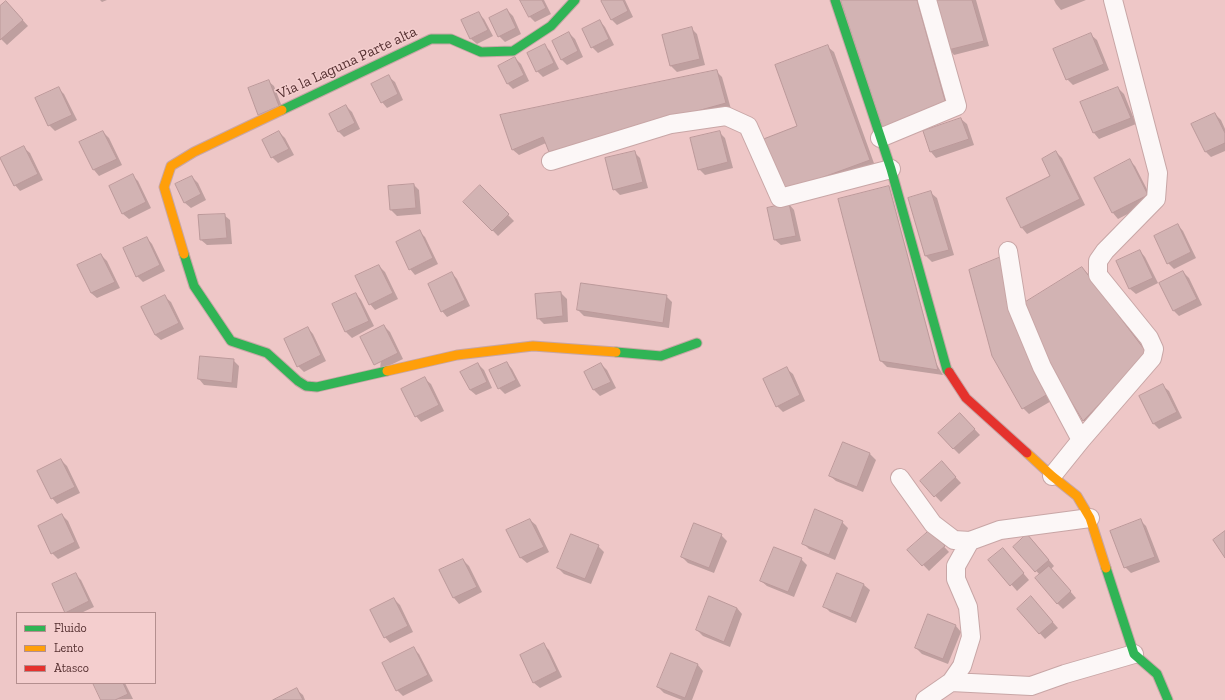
<!DOCTYPE html>
<style>
body{margin:0}
#map{position:relative;width:1225px;height:700px;overflow:hidden;background:#eec7c7;font-family:"Zilla Slab",serif}
canvas{display:block}
.legend{position:absolute;left:16px;top:612px;width:140px;height:72px;box-sizing:border-box;background:#f4cece;border:1px solid #b48f8f;margin:0;padding:5px 7px;list-style:none;font-size:12px;color:#553031}
.legend li{display:flex;align-items:center;gap:8px;height:20px}
.legend b{width:20px;border:1px solid #b48f8f}
</style>
<div id="map">
<canvas width="1225" height="700"></canvas>
<ul class="legend">
<li><b style="height:5px;background:#30b455"></b>Fluido</li>
<li><b style="height:5px;background:#ff9f0a"></b>Lento</li>
<li><b style="height:5px;background:#e5322d"></b>Atasco</li>
</ul>
</div>
<script>
const context = document.querySelector('canvas').getContext('2d');
context.lineJoin = 'round';
function fillPath(path, color) { context.fillStyle = color; context.fill(path, 'evenodd'); }
function stroke(path, color, width, dash) { context.strokeStyle = color; context.lineWidth = width; context.lineCap = dash ? 'butt' : 'round'; context.setLineDash(dash || []); context.stroke(path); }
function label(font, color, halo, rows, align = 'center') {
  context.font = font + ' "Zilla Slab",serif'; context.lineWidth = 3; context.setLineDash([]); context.textBaseline = 'middle'; context.strokeStyle = halo; context.fillStyle = color; for (const [text, x, y, turn = 0] of rows) {
    context.save(); context.translate(x, y); context.rotate((+turn || 0) * Math.PI / 180); context.textAlign = isNaN(turn) ? turn : align; if (halo) context.strokeText(text, 0, 0); context.fillText(text, 0, 0); context.restore();
  }
}
fillPath(new Path2D(`
 M100 0H107L102 2Z
 M521 0H544L551 14 535 22 529 16Z
 M605 0H625L633 17 617 25 611 19Z
 M842 0H920L951 110Z
 M934 0H976L989 46 954 55 949 49Z
 M1054 0H1086L1061 10 1056 4Z
 M0 8H12L28 26 7 45 0 38Z
 M507 10 513 16 521 34 505 42 499 36Z
 M478 13 484 19 493 36 477 44 471 39Z
 M600 21 605 27 614 45 598 53 592 47Z
 M691 28 697 34 705 65 677 72 671 66 663 35Z
 M569 33 575 39 583 57 567 65 561 59Z
 M1091 35 1097 40 1109 70 1073 85 1067 79Z
 M544 45 550 51 559 69 543 77 537 71Z
 M828 47 834 52 875 166 781 193 798 127Z
 M515 58 521 64 529 81 513 89 508 84Z
 M716 71 722 77 731 109 555 157 550 152 546 143 519 155 513 150 502 116Z
 M389 77 395 82 403 100 387 108 382 102Z
 M268 81 274 86 284 112 259 114Z
 M58 88 64 94 77 120 55 131 49 125Z
 M1118 88 1124 94 1136 124 1099 139 1094 133 1081 103Z
 M346 106 352 112 360 129 344 137 338 131Z
 M1215 114 1221 120 1225 129V151L1211 157 1206 152 1193 125Z
 M961 119 967 124 974 145 936 158 931 152 924 131Z
 M103 132 109 138 122 165 99 176 94 170 81 143Z
 M279 132 285 138 294 155 278 163 272 157Z
 M719 132 725 138 733 168 705 175 699 169Z
 M24 148 30 153 43 180 20 191 15 185Z
 M634 152 640 158 648 188 620 195 614 189Z
 M1056 152 1062 158 1085 205 1027 234 1022 228 1007 199 1052 176Z
 M1130 161 1135 166 1153 201 1118 219 1113 213 1095 178Z
 M133 176 138 181 151 208 129 219 123 214 110 186Z
 M192 177 198 183 206 200 191 208 185 203 176 185Z
 M414 185 419 190 421 214 397 216 391 210 389 187Z
 M480 186 514 221 498 236 465 202Z
 M931 193 937 198 954 255 932 262 926 256Z
 M839 200 943 375 887 367 881 361Z
 M789 204 794 210 801 241 781 245 775 240Z
 M224 215 230 220 232 244 207 245 201 240Z
 M1178 225 1183 231 1196 258 1174 269 1168 263Z
 M419 231 425 237 438 264 415 275 410 269Z
 M147 238 152 244 165 271 143 282 137 276Z
 M1140 251 1145 257 1158 283 1136 294 1130 289 1117 262Z
 M101 255 107 261 120 288 97 298 91 293Z
 M379 266 385 272 398 299 375 310 370 304Z
 M1082 268 1088 274 1150 356 1089 426 1083 420Z
 M970 270 1053 400 1029 414 1023 408Z
 M1183 272 1189 278 1202 305 1179 316 1173 310Z
 M452 273 457 279 470 306 447 317 442 311Z
 M561 293 567 299 568 322 544 324 538 318Z
 M356 294 361 300 374 326 352 338 346 332 333 305Z
 M666 296 672 302 669 328 584 316 578 310Z
 M165 297 171 302 184 329 161 340 155 335Z
 M384 326 390 332 403 359 380 370Z
 M308 328 313 334 326 361 304 372 298 366Z
 M233 360 239 366 237 388 204 385 199 379Z
 M507 363 512 369 521 386 505 394 499 388Z
 M478 364 484 370 492 388 476 395 470 390Z
 M601 364 607 370 616 388 600 396 594 390 585 372Z
 M787 369 793 374 805 401 783 412 777 406Z
 M425 379 431 384 444 411 421 422 416 416Z
 M1163 386 1169 391 1182 418 1159 429 1154 424 1141 396Z
 M966 420 980 435 959 454 953 448Z
 M843 443 870 454 876 460 863 492 836 481 830 476Z
 M61 460 67 466 80 493 57 504 52 498Z
 M947 468 961 483 941 502 921 481Z
 M62 515 68 521 80 548 58 559 52 553 40 526Z
 M530 520 536 525 549 552 527 563 521 558 508 531Z
 M1141 521 1146 526 1160 562 1131 573 1125 567Z
 M842 522 848 528 835 560 809 549 803 543Z
 M721 535 727 541 714 573 688 563 682 557Z
 M935 537 949 552 929 571 909 550Z
 M1033 541 1054 566 1051 569 1076 598 1063 609 1057 603 1040 575 1014 547Z
 M598 546 604 552 591 584 564 574 558 568Z
 M1008 555 1029 580 1017 591 990 560Z
 M801 559 807 565 794 597 767 586 761 581Z
 M463 560 469 566 482 592 459 604 454 598 441 571Z
 M75 574 81 580 94 607 81 613H67L66 612Z
 M837 574 864 585 870 590 856 623 830 612 824 606Z
 M394 599 400 605 413 632 390 643 385 637Z
 M1037 604 1058 628 1045 639 1018 609Z
 M737 608 742 614 730 647 703 636 697 630Z
 M956 626 961 632 948 664 922 654 916 648Z
 M544 645 549 650 562 677 540 688 534 683 521 655Z
 M414 649 419 654 433 681 403 696 397 690Z
 M671 654 698 665 703 671 692 700H682L664 693 658 687Z
 M94 683H125L133 699 102 700Z
 M297 690 303 695 305 700H275Z`), '#0003');
const building = new Path2D(`
 M520 0H542L546 8 529 17Z
 M603 0H623L628 11 611 20 601 1Z
 M841 0H917L946 104 883 128Z
 M933 0H972L984 41 948 50Z
 M6 1 23 20 0 40V6Z
 M507 9 516 28 498 37 489 18Z
 M479 12 488 30 470 39 461 20Z
 M600 20 609 39 591 48 582 29Z
 M692 27 700 59 670 66 662 35Z
 M569 32 578 51 561 60 552 41Z
 M1091 33 1104 64 1066 80 1053 49Z
 M545 44 554 63 536 72 527 53Z
 M828 45 870 160 780 193 761 140 797 126 775 65Z
 M515 57 524 75 507 84 498 66Z
 M717 70 726 103 549 152 543 137 512 150 500 115Z
 M389 75 398 94 381 103 371 84Z
 M269 80 279 106 258 115 248 88Z
 M59 87 72 115 48 126 35 98Z
 M1118 87 1131 118 1093 133 1080 102Z
 M346 105 355 123 338 132 329 114Z
 M1215 113 1225 133V143L1205 152 1191 124Z
 M961 118 969 139 930 152 923 131Z
 M103 131 117 159 93 170 79 142Z
 M279 131 289 149 271 158 262 140Z
 M720 131 728 162 698 170 690 138Z
 M24 146 38 174 14 186 0 158Z
 M635 151 643 182 613 190 605 158Z
 M1056 151 1080 199 1021 228 1006 198 1050 176 1042 159Z
 M1130 159 1148 195 1112 213 1094 178Z
 M133 174 146 202 122 214 109 186Z
 M192 176 201 194 184 203 175 184Z
 M414 184 416 208 390 210 388 186Z
 M480 185 509 214 492 231 463 202Z
 M889 186 938 370 880 361 838 199Z
 M931 191 949 250 925 256 908 198Z
 M789 203 796 236 774 240 767 208Z
 M225 214 227 238 200 240 198 215Z
 M1178 224 1191 252 1167 264 1154 236Z
 M420 230 433 258 409 270 396 242Z
 M147 237 160 265 136 277 123 248Z
 M1140 250 1153 278 1129 289 1116 261Z
 M101 254 115 282 91 293 77 265Z
 M1001 257 1048 394 1022 409 992 356 969 270Z
 M379 265 393 293 369 305 355 276Z
 M1082 267 1144 349 1147 355 1083 421 1050 367 1024 303Z
 M1183 271 1197 299 1173 311 1159 283Z
 M452 272 465 300 441 312 428 284Z
 M581 283 667 295 663 323 577 310Z
 M561 292 563 316 537 319 535 294Z
 M356 293 369 321 345 332 332 304Z
 M165 295 179 323 155 335 141 307Z
 M384 325 398 353 374 365 360 337Z
 M308 327 321 355 297 367 284 339Z
 M200 356 234 359 232 383 198 379Z
 M507 362 516 380 498 389 489 370Z
 M478 363 487 382 470 390 460 372Z
 M601 363 611 382 593 390 584 372Z
 M787 367 800 395 776 407 763 379Z
 M425 377 439 405 415 417 401 389Z
 M1163 384 1177 412 1153 424 1139 396Z
 M960 413 975 429 953 449 938 433Z
 M843 442 870 453 857 487 829 476Z
 M61 459 75 487 51 499 37 471Z
 M942 461 956 477 934 497 920 481Z
 M815 509 843 521 829 555 802 544Z
 M62 514 75 542 51 554 38 526Z
 M530 519 544 547 520 558 506 530Z
 M1141 519 1155 557 1124 568 1110 531Z
 M694 523 722 534 709 568 681 557Z
 M930 530 945 546 922 566 907 550Z
 M1225 531V558L1213 540Z
 M571 534 599 545 585 579 557 568Z
 M1027 534 1049 560 1035 572 1013 547Z
 M774 547 802 558 788 592 760 581Z
 M1003 548 1024 573 1010 586 988 560Z
 M463 559 477 587 453 598 439 570Z
 M1049 566 1071 591 1057 604 1035 578Z
 M76 573 89 601 65 613 52 584Z
 M837 573 864 584 851 618 823 607Z
 M709 596 737 608 724 642 696 630Z
 M1031 596 1053 622 1039 634 1017 609Z
 M394 598 408 626 384 638 370 610Z
 M928 614 956 625 943 659 915 648Z
 M544 643 557 671 533 683 520 655Z
 M414 647 428 675 396 691 382 663Z
 M671 653 698 664 685 698 657 687Z
 M93 683H123L128 694 115 700H101Z
 M297 688 303 700H273Z`);
fillPath(building, '#d2b3b3');
stroke(building, '#bb999a', 1);
const street = new Path2D(`
 M880 138 957 106 927 0
 M551 161 671 124 726 116 748 126 780 198 891 169
 M1008 251 1017 307 1042 367 1081 440
 M1052 476 1081 440 1152 358 1154 349 1149 338 1098 275V261L1105 251 1156 199 1158 173 1113 0
 M900 478 933 524 954 540 970 541 1000 530 1090 518
 M951 682 962 666 971 637 968 607 956 579V566L970 541
 M925 700 951 682 1031 686 1065 674 1134 654`);
const fast = new Path2D(`
 M835 0 891 169 947 370 949 372
 M282 110 431 39H451L481 52 513 51 551 26 575 0
 M184 254 194 286 231 341 267 353 298 381 306 386 317 387 387 371
 M616 352 661 356 697 343
 M1106 568 1134 654 1157 674 1168 700`);
const slow = new Path2D(`
 M184 254 164 187 171 166 194 152 282 110
 M387 371 457 355 533 346 616 352
 M1027 453 1052 476 1077 496 1090 518 1106 568`);
const jam = new Path2D(`
 M949 372 966 398 1027 453`);
stroke(street, '#c8a6a6', 20);
stroke(fast, '#c8a6a6', 11);
stroke(slow, '#c8a6a6', 11);
stroke(jam, '#c8a6a6', 11);
stroke(street, '#fcf7f7', 18);
stroke(fast, '#30b455', 9);
stroke(slow, '#ff9f0a', 9);
stroke(jam, '#e5322d', 9);
label('15px', '#553031', '#f4cece', [
 ["Via la Laguna Parte alta",347,63,-25]
]);
</script>
